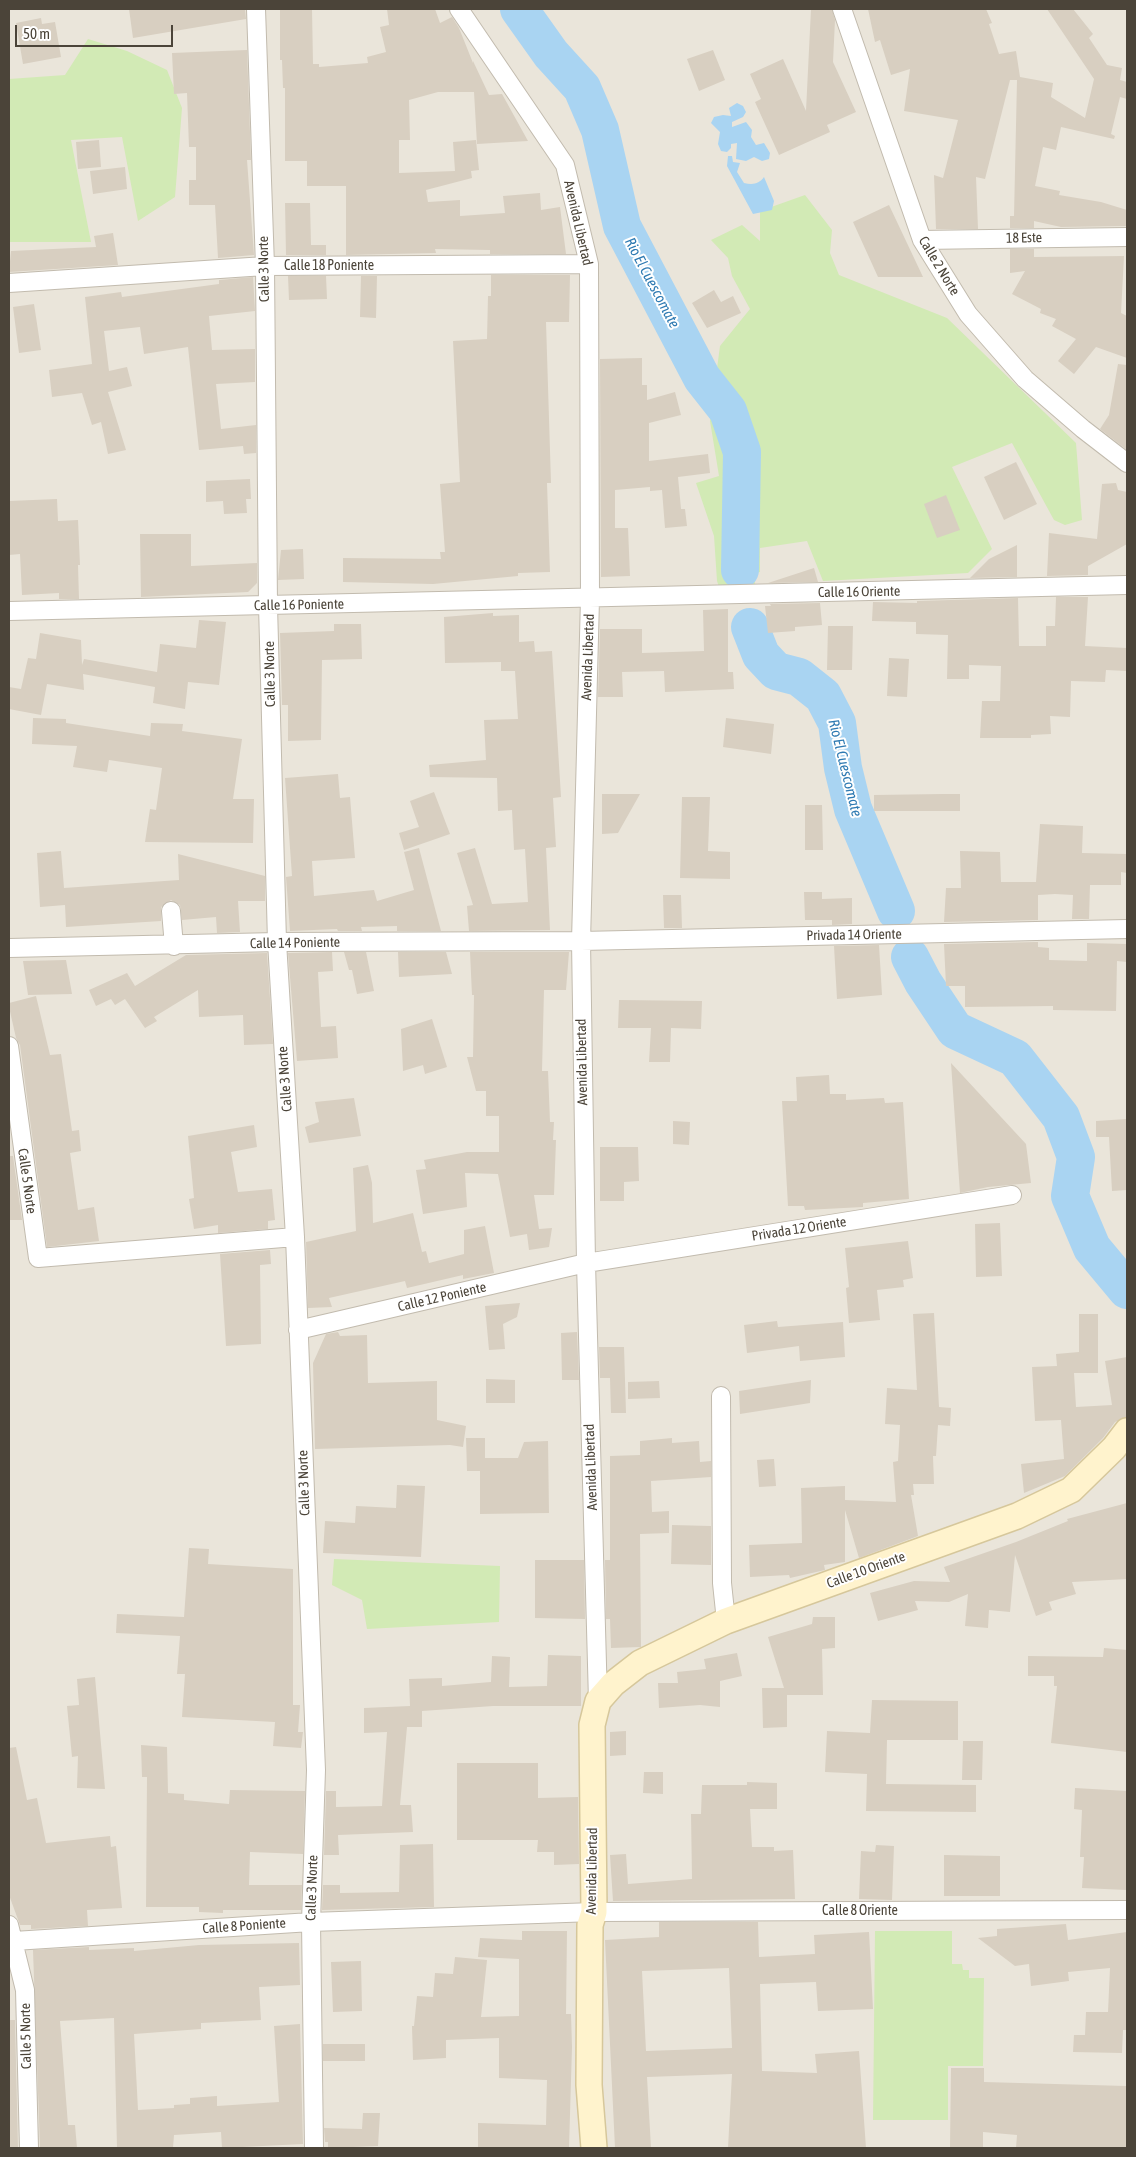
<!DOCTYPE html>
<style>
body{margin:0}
#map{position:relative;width:1136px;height:2157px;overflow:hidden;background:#f6f3ec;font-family:"Asap Condensed",sans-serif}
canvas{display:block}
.frame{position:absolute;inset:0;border:10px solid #4b4439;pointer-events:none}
.scale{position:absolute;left:15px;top:25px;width:158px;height:22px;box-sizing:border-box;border:2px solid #4b4439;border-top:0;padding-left:6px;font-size:15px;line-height:18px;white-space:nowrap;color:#4b4439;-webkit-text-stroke:4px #fff;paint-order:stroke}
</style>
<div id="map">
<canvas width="1136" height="2157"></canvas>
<div class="frame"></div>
<div class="scale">50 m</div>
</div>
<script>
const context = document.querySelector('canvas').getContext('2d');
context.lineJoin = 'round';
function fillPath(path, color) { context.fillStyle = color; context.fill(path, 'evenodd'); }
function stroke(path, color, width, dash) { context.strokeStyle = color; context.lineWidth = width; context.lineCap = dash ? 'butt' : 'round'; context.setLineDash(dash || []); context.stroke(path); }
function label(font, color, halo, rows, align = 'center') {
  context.font = font + ' "Asap Condensed",sans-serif'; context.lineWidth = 4; context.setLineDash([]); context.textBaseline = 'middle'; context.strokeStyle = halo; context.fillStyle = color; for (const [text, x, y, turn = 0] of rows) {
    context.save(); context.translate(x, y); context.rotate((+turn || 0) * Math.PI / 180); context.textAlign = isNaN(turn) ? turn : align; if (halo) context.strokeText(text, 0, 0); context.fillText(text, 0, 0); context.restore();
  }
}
fillPath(new Path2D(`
 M9 9H1127V2148H9Z`), '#eae5da');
fillPath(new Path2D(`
 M88 39 127 51 167 70 182 108 175 197 138 221 122 137 71 140 91 242H9V79L65 75Z
 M805 195 832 230 830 253 839 275 947 318 1076 443 1082 520 1065 525 1054 520 1012 443 952 467 992 549 968 573 823 581 807 541 760 548V572L753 574 759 601 724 602 717 581 714 536 696 483 719 476 710 421 720 346 750 309 732 276 728 258 711 240 742 225 760 241V211Z
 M334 1559 500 1566 499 1622 367 1629 362 1600 332 1585Z
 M875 1931H952V1964H962L963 1970H969V1978H984L983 2066H948V2120H873Z`), '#d2eab5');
fillPath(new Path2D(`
 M737 103 743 106 746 112 743 117 732 122V127L746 122 752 130 751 137 756 145 764 143 770 153 769 159 762 161 754 157 746 161 736 159 737 143 731 144V148L727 152 721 151 718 144 720 132 711 123 714 117 723 115 731 116 729 108Z
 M728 156H732L733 162 740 163 737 172 744 183C753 185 759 184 764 177L774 201 772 210 753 214 727 166Z`), '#a9d4f2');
stroke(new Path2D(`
 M519 9 551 54 582 88 600 130 622 226 702 378 728 411 742 452 740 570
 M750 627 761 655 776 671 799 677 823 696 837 723 843 768 853 809 896 911
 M910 957 923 982 955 1030 1015 1058 1061 1117 1076 1157 1070 1196 1092 1248 1127 1290`), '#a9d4f2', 38);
fillPath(new Path2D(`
 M129 9H245L246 19 133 38Z
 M280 9H312L313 64H319V67L368 63 367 57 386 52 380 27 389 25 387 9H435L440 23 452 17 459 28 473 63V61L489 95 502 94 528 141 477 144 474 92H438L409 100 410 140H399V173L455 171 453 142 476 140 479 170 471 171 472 178 426 190 428 202 460 200V216L505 213 503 196 540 193 541 210 560 207 566 254H490V250L435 249 436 253 346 255V186H307V161H285V88H283L282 60H280Z
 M811 9H832L835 20 833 62 856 112 827 125 830 132 779 155 755 102 761 99 750 74 783 59 806 111Z
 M868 9H986L992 23 989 24 999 54 1016 51 1020 77 1053 83 1051 97 1085 118 1094 79 1047 9H1073L1093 34 1089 38 1107 65 1122 68 1120 80 1127 82V99L1120 97 1111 134 1115 136 1114 139 1061 127 1056 150 1043 147 1035 186 1060 191 1059 195 1101 202 1127 210V226L1061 227 1034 221V228H1010V216H1014L1017 80H1010L985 179 976 177 978 229H936L934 175 943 178 958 120 904 111 910 69 891 75 880 40 875 42Z
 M41 18 42 24 55 22 61 57 23 64 16 23Z
 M247 50 251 160H247L254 255 218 258 215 205H189V180H196V147H189L187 93 174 94 172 53Z
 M713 50 725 80 699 91 687 59Z
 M99 140 101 167 78 169 76 142Z
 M125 167 127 189 93 194 90 171Z
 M285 203H310L311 245H326V255H286Z
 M889 205 923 277H878L853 222Z
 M113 233 118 265 9 272 11 251 96 247 94 236Z
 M1010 249H1034V257L1124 256 1121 313 1127 316V358L1096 347 1074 374 1058 361 1076 339 1052 326 1056 319 1040 313 1041 309 1012 294 1025 271 1010 273Z
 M491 275H570L569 322H546L551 483H547L550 572 518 573V576L433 584 343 582V558L441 559 440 552H445L440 484 460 482 453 341 487 339 488 296H491Z
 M288 276H326L327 299 289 300Z
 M361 276H377L376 318 360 317Z
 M253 277 255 311 209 316 212 350 255 349V382L216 384 221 429 256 425V453L244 454 243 446 199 450 188 347 144 354 140 327 104 331 109 371 127 367 132 386 108 392 126 450 108 454 101 422 92 425 82 393 52 397 49 370 92 364 85 297 121 292 122 297 219 284V280Z
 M714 290 721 302 733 296 741 313 707 328 692 303Z
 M34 304 41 350 19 353 13 307Z
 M642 358V385H647V400L675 392 681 415 649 423V461L708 454 710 473 678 477 681 509H685L687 526 665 528 662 490 650 491V487L615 490V528H628L630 576 601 577 600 359Z
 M1118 364 1127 365V450L1100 429 1109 415Z
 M1016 462 1037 504 1004 520 984 477Z
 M250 479 251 499H246L247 513 224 514 223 501 206 502V481Z
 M1116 483 1118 490 1127 492V544L1088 566V575L1047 576 1049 533 1097 539 1102 484Z
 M946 495 960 530 937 538 924 504Z
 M57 499 58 521 78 520 80 565H78L79 599H59V593L22 595 20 554 9 555V501Z
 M140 534H191V566L257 563V583L248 592 141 597Z
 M1017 545V577L970 578 989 559Z
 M303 549 304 579 278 580 281 550Z
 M814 568 818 582 768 583Z
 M1056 597H1088L1085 646 1127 648V671L1106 670 1105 682 1071 681 1070 717 1050 716 1051 734 1031 735V738H980L982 701H1000L1001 666 969 665V679H947L948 635 916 634V622L872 621 873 602 917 603V601L1018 598 1019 646H1046V626H1055Z
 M820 603 822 625 795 627V631L768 633 765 606H771L770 604Z
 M728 609V672H733L734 689 665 692 664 671 622 672 623 697H598L600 629H642V653L704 651 703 610Z
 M493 613V616L519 615V642L534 641 535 652 552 651 561 797 553 798 556 847 546 848 550 930 469 931 467 906 473 905 457 853 475 848 492 904 528 902 525 849 514 850 512 810 498 811 497 778 430 777 429 765 486 760 484 720 518 719 515 671H501V662L445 663 444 617Z
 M199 620 226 622 219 685 188 682 185 709 153 703 155 687 83 674 84 690 47 684 41 715 9 709V687L21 689 28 658 36 659 40 633 81 640 82 665 84 659 157 672 160 644 196 648Z
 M334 624H361L362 659 322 660 321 740 288 741V705H282L280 633 334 631Z
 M828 626H853L852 670H827Z
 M889 658 909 659 907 697 887 696Z
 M33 718 66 719V723L150 736 151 723 183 724 182 731 242 739 233 799H254L253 843 145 842 150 809 156 810 162 768 109 760 107 772 73 767 77 746 32 744Z
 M726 718 774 724 771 754 723 747Z
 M338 774 340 798 350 797 355 858 312 861 314 896 374 890 377 901 414 890 404 852 419 848 441 931H397V926L361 927 362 931H338L337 929 290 931 286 877 292 876 285 778Z
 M434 792 450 834 404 850 399 833 419 827 410 801Z
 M602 794H640L618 833 602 834Z
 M943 794H960V811H874V795Z
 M682 797H710L708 851 730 852V879L680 878Z
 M805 805H822L823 850H805Z
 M1040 824 1083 826 1082 853 1127 854V873L1121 872V885H1090L1089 919H1072L1073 895 1055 894 1038 895V920L944 922 946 888H961L960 851 1000 852 1001 882H1036Z
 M61 851 64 888 179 880 178 854 265 876V901H238L240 932 217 933 216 917 182 920 180 905 171 900 161 907V921L66 927 65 905 40 907 37 853Z
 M804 892H822V899L852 898V924L832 925V920H805Z
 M663 895H681L682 928H664Z
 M1038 942V947L1049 948V960L1087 961V943L1127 944V962L1117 961 1116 1011 1053 1010V1006L965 1007V986H946L944 944Z
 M879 945 882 995 837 999 834 946Z
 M332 952 333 971 318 972 321 1027 336 1026 338 1058 297 1061 288 953Z
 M344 952H366L374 991 357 994 352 970H349Z
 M398 952H446L452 974 399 977Z
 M470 952H569L566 990H544L542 1071H548L550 1122H554L553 1140H556L554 1195H534L539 1229 552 1228 549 1247 529 1250 527 1234 510 1237 498 1174 465 1173 467 1207 423 1214 416 1170 426 1169 424 1160 467 1152H499V1116H486V1091H476L467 1057H473L474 995H472Z
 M267 953 273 1044 244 1045 243 1015 199 1017 198 990 154 1017 157 1021 145 1028 125 999 115 1005 111 999 96 1006 89 990 127 973 135 986 186 955Z
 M66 960 72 994 28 995 23 961Z
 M36 996 50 1055 61 1054 72 1131 79 1130 81 1151 70 1153 78 1210 94 1207 99 1241 47 1247 20 1045 16 1038 9 1007V1003Z
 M619 1000 702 1001 701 1029 671 1028 670 1062H649L651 1028H618Z
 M432 1019 447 1067 425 1074 423 1065 403 1071 401 1029Z
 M951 1063 1026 1144 1031 1183 988 1187 960 1193Z
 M829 1075 830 1094H846V1100L884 1098 885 1103 903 1102 909 1199 863 1203V1207L805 1210 804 1206H788L782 1101H797L796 1077Z
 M354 1098 361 1136 309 1143 305 1127 319 1122 315 1102Z
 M1127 1119V1190L1112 1191 1109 1137H1096V1121Z
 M673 1121 690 1122 689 1145 673 1144Z
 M254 1125 257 1147 231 1152 238 1192 272 1189 275 1220 268 1221V1229L218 1233V1225L194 1229 189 1199 194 1198 188 1136Z
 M600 1147H638L639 1181 624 1182V1201H600Z
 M9 1156H13L22 1220H9Z
 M368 1165 372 1183 373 1223 413 1213 422 1252 426 1251 429 1263 464 1254V1230L485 1226 494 1273 463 1279V1275L407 1288 405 1281 329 1298 332 1307 308 1308 306 1242 356 1231 353 1168Z
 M1000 1223 1002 1276 976 1277 975 1224Z
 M908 1241 913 1278 903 1280 904 1287 877 1290 880 1320 849 1323 846 1288 849 1287 845 1248Z
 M270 1250 271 1264 260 1265 261 1344 226 1346 220 1254Z
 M520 1303 517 1317 503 1324 505 1349 489 1350 485 1306Z
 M934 1313 939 1407 951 1408 950 1426 938 1425 936 1456H933L934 1484H913L914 1495H911L918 1536 859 1558 845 1510V1562L824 1565 825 1570 790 1578 789 1575 750 1577 749 1545 802 1543 801 1488 845 1486V1500L896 1502 893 1462 898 1461 900 1425 885 1424 887 1388 917 1390 913 1314Z
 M1079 1314H1098V1373H1074L1076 1407 1112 1405 1105 1361 1127 1357V1417L1115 1422 1103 1438 1065 1476 1024 1493 1021 1464 1064 1459 1061 1420 1035 1421 1032 1367 1057 1366 1056 1354 1079 1352Z
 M777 1321 778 1327 843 1322 845 1357 800 1361 799 1346 747 1353 744 1325Z
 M338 1332 340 1336 367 1335 368 1383 437 1381V1420L466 1426 463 1447 450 1445 315 1449 313 1363 326 1334Z
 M577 1332 579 1380H562L561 1333Z
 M599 1347H624L626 1413H611L610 1378H600Z
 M486 1379 515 1380V1403H486Z
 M811 1380 810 1403 740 1414 739 1391Z
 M659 1381 660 1398 628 1399V1382Z
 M466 1438H485V1458H518L524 1442 548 1441 549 1513 480 1514V1471H467Z
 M672 1438V1443L699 1441 700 1462 711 1461V1477L651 1481 652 1512 669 1511V1533L640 1534 641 1647 611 1648 610 1619H606L605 1560H610V1456L640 1455V1441Z
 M774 1459 776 1486 759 1487 757 1460Z
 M397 1485 425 1486 421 1557 323 1553 325 1521 355 1523 356 1506 396 1508Z
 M1127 1503V1579L1072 1582 1076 1594 1049 1602 1052 1610 1036 1616 1015 1555 1010 1612 989 1610 988 1628 965 1626 968 1594 949 1602 915 1601 918 1610 878 1621 870 1593 914 1581 950 1582 944 1567 1016 1542 1068 1521 1067 1519Z
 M672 1525 711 1526V1565L671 1564Z
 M189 1548 209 1549 208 1564 293 1569V1705H300L298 1732H303L301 1748 273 1746 275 1722 182 1717 185 1674H177L180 1636 116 1633 117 1614 184 1617Z
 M535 1560H584L585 1619 535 1618Z
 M813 1617H835V1648L822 1649 823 1695H787V1727L763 1728 762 1688H784L768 1637 812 1624Z
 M1104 1648 1127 1650V1752L1051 1743 1057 1686H1054V1676H1028V1656L1103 1657Z
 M737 1653 742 1676 720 1681V1707L700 1705 659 1708 658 1683H678L677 1672 706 1669 704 1659Z
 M548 1655 581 1656V1706H493L422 1711V1727H407L400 1805H411L413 1832 338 1835 339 1855H324L326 1791H336V1807L382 1806 387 1732 364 1733V1708L410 1706 409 1679 442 1678V1686L491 1682 492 1656 510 1657 509 1687 547 1686Z
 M95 1677 105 1789 77 1788 78 1756 72 1757 67 1706 79 1705 77 1679Z
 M872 1700 958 1701V1740H887L886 1784 976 1785V1812L866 1811 867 1774 825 1772 827 1731 870 1733Z
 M626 1731V1755L610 1756V1732Z
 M963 1741H983L982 1780H962Z
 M141 1745 167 1747 168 1793 184 1794V1800L229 1804 230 1790 305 1791 303 1854 250 1852 249 1885H302L301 1910H223V1913L199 1912V1907H146L147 1777H142Z
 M16 1747 27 1800 37 1798 46 1843 110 1836 111 1847 116 1846 122 1908 87 1910 88 1926 31 1929V1925H20L9 1895V1748Z
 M457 1763H538V1798L578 1797 579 1864 554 1865V1852H537L538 1840H457Z
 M644 1772H663V1794L643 1793Z
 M747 1782 777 1783V1809H750L752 1847H774V1851L793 1850 795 1899 613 1901 610 1855 626 1854 628 1884 692 1879 691 1814H701L702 1785H747Z
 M1075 1788 1127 1791V1890L1082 1888 1084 1857H1080L1082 1810 1074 1809Z
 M433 1844 434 1907 322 1910 323 1885H340V1893L399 1892 400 1845Z
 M876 1845 894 1846 892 1900 859 1899 861 1851 875 1852Z
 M944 1855 1000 1856V1896H944Z
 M659 1922H758L759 1957 815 1954 814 1935 869 1932 873 2009 818 2011 816 1982 760 1984 762 2071 817 2073 815 2054 859 2051 866 2148H728L732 2074 647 2077 651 2148H615L605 1940 659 1937ZM729 1968 732 2048 646 2051 642 1971Z
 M1066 1924 1068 1940 1127 1932V2030H1123L1122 2053 1073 2052 1074 2035H1085L1086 2012H1108L1110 1968 1068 1972 1069 1981 1031 1986 1029 1964 1015 1966 978 1938 997 1936V1929Z
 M522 1931H567L566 2014H571L572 2047 569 2148H478V2123L546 2125 547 2080 499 2078V2038L446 2040V2058L413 2060 412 2026H414L417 1996 433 1997 435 1973 453 1974 455 1957 487 1960 481 2017 519 2016V1959L478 1957 480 1938 522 1940Z
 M299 1943 300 1985 259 1987 261 2020 201 2023V2029L134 2034 138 2110 174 2108V2105L190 2104V2098L217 2096V2106L279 2102 274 2026 300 2024 303 2144 222 2148 221 2132 174 2135 173 2148H117L114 2018 60 2021 68 2125H75L77 2148H40L33 1950 89 1947V1950L134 1948V1951L199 1945Z
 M361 1961 362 2011 333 2012 331 1962Z
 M9 2020H15L18 2148H9Z
 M323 2044H365V2061H323Z
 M951 2068H984V2082L1126 2086 1127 2148H1016L1017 2135 983 2132V2148H950Z
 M363 2113H380L378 2146 328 2148V2142H325L324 2128 362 2129Z`), '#d8cfc1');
const street = new Path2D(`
 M256 9 265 266 268 605 277 942 295 1237 316 1770 311 1922 314 2148
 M459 9 565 165 589 264 590 599 581 941 586 1263 598 1701
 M842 9 922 240 968 314 1025 379 1083 429 1127 463
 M922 240 1127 237
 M9 283 265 266 589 264
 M9 611 1127 585
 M171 911 174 946
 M9 948 277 942 581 941 1127 929
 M9 1046 38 1258 295 1237
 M298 1330 586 1263 1012 1195
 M721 1396 722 1583 726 1621
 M9 1925 25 1990 29 2148
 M14 1941 311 1922 594 1912 1127 1910`);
const secondary = new Path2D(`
 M594 2148 589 2085 590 1925 594 1912 592 1725 598 1701 613 1684 640 1663 726 1621 1017 1516 1071 1490 1114 1448 1127 1431`);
stroke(street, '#c2bbae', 20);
stroke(secondary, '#d6c79b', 28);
stroke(street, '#fff', 18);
stroke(secondary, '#fff3cd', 25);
label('14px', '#4b4439', '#fff', [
 ["Avenida Libertad",578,223,77],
 ["18 Este",1024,238,-1],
 ["Calle 18 Poniente",329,266],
 ["Calle 2 Norte",939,266,59],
 ["Calle 3 Norte",264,269,-91],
 ["Calle 16 Oriente",859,592,-1],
 ["Calle 16 Poniente",299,605,-1],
 ["Avenida Libertad",588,657,-88],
 ["Calle 3 Norte",270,674,-91],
 ["Privada 14 Oriente",854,935,-1],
 ["Calle 14 Poniente",295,943,-1],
 ["Avenida Libertad",582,1062,-91],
 ["Calle 3 Norte",285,1079,-94],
 ["Calle 5 Norte",27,1181,82],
 ["Privada 12 Oriente",799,1229,-9],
 ["Calle 12 Poniente",442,1297,-13],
 ["Avenida Libertad",591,1467,-92],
 ["Calle 3 Norte",304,1483,-92],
 ["Calle 10 Oriente",866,1570,-20],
 ["Avenida Libertad",592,1871,-89],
 ["Calle 3 Norte",312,1888,-88],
 ["Calle 8 Oriente",860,1911],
 ["Calle 8 Poniente",244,1926,-4],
 ["Calle 5 Norte",26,2036,-91]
]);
label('italic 15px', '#2e7ab2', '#fff', [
 ["Rio El Cuescomate",652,283,62],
 ["Rio El Cuescomate",845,768,76]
]);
</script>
